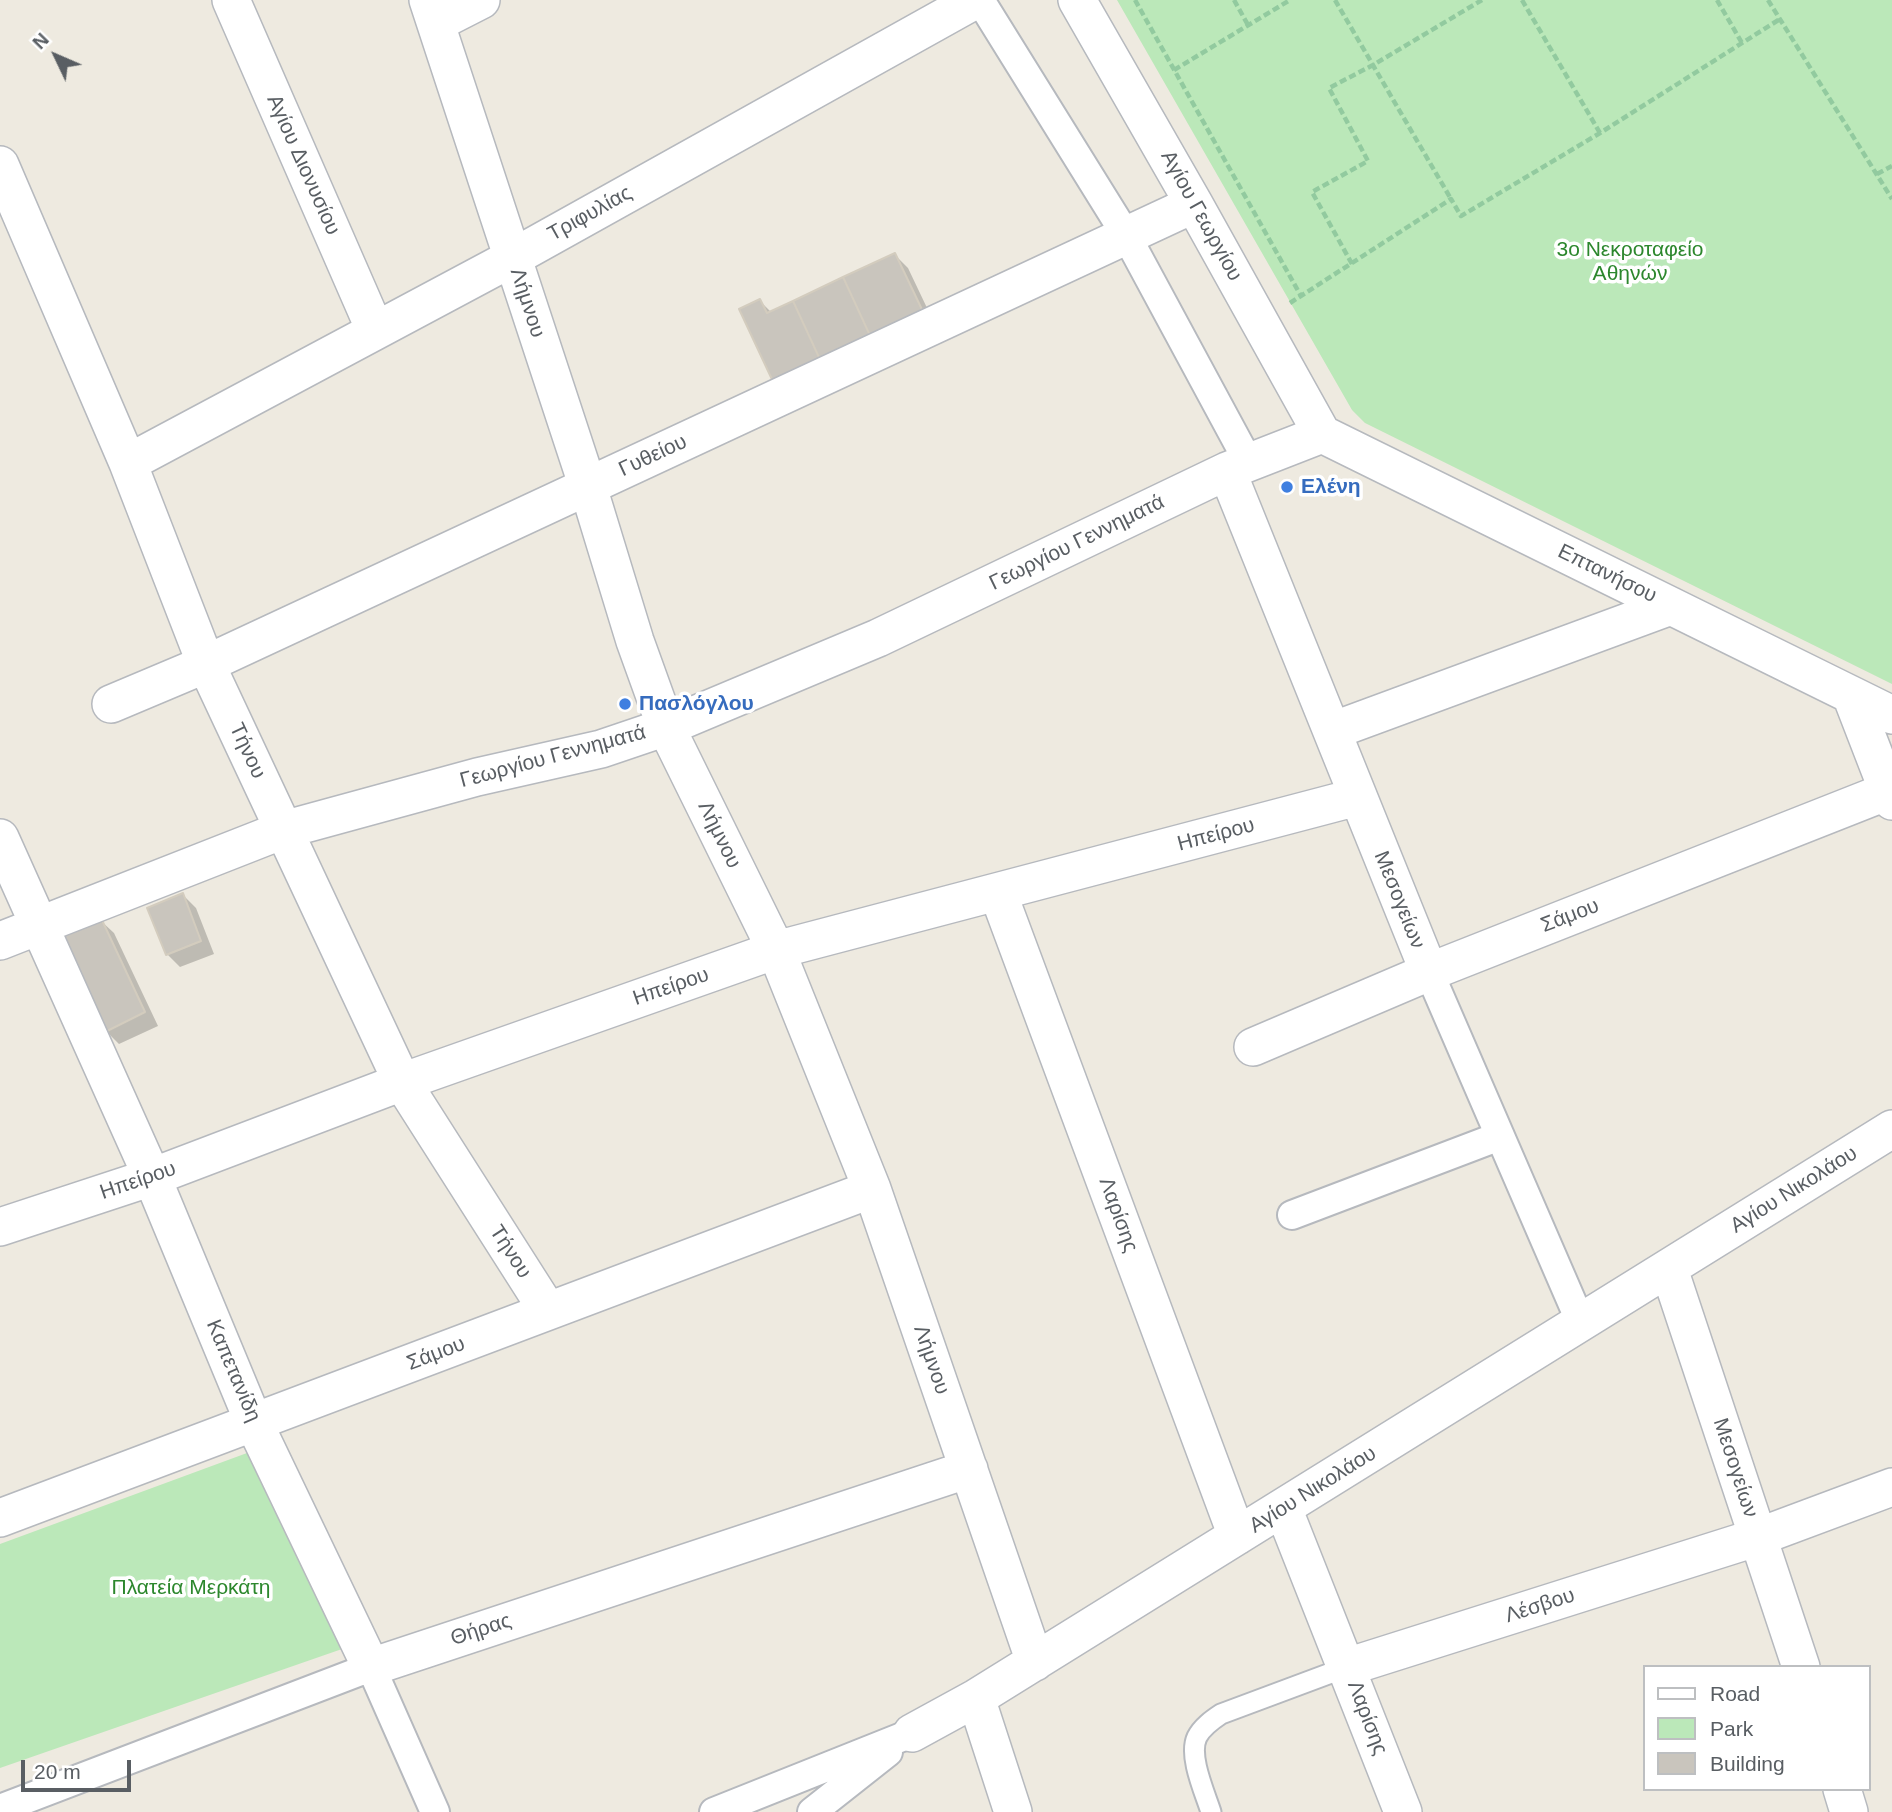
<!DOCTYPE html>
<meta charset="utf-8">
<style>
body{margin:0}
#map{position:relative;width:1892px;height:1812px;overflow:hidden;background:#eeeae0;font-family:Helvetica,sans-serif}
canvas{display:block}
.legend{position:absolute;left:1643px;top:1665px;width:228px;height:126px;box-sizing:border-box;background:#fff;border:2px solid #bdbfc1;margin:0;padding:9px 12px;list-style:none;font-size:21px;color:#595e63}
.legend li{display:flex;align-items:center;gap:14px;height:35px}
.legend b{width:35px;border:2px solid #bdbfc1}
.north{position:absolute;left:21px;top:21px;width:70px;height:70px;-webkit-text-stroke:5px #fff;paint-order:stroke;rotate:314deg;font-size:19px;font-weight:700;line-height:28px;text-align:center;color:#595e63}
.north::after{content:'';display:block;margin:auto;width:24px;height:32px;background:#595e63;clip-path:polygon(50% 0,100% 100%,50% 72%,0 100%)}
.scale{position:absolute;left:21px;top:1760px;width:110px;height:32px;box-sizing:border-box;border:4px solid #595e63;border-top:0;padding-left:9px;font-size:21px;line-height:24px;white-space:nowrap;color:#595e63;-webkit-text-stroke:5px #fff;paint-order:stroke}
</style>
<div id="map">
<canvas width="1892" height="1812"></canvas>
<ul class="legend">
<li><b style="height:9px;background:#fff"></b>Road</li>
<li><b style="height:19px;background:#bbe8b9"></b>Park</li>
<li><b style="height:19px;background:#c9c5bd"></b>Building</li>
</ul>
<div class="north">N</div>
<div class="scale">20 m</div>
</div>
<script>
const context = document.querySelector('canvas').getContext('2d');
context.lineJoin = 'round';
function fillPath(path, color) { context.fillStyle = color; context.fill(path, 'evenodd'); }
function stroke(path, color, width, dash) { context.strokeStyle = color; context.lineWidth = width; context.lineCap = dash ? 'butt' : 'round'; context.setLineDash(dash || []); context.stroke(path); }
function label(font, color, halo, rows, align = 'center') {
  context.font = font + ' Helvetica,sans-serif'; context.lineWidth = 7; context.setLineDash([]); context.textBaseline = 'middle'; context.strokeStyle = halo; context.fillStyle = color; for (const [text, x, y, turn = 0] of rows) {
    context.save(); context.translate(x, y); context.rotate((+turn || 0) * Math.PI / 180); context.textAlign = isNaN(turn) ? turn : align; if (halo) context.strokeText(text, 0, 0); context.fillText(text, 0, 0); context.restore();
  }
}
fillPath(new Path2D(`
 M1117 0H1892V684L1365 423 1352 410Z
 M247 1453 342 1649 0 1768V1544Z`), '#bbe8b9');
fillPath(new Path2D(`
 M895 255 908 268 938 331 790 400 760 301 772 313Z
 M183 895 196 908 214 954 180 967 167 954Z
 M100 920 114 933 158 1026 119 1044 106 1031Z`), '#0003');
const building = new Path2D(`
 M895 253 926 318 873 342 843 277Z
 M843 277 873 342 823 366 793 301Z
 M760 299 767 313 793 301 823 366 776 388 739 309Z
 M183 893 201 941 166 955 147 908Z
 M101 918 145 1012 105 1032 61 934Z`);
fillPath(building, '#c9c5bd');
stroke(building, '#d3ccbe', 2);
const service = new Path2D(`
 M1211 1812C1205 1793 1188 1756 1197 1737 1202 1727 1212 1720 1221 1714L1347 1667`);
const pedestrian = new Path2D(`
 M980 0 1126 235 1249 463
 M1429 972 1581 1323
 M1292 1215 1500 1136
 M0 1809 371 1667 435 1812
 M714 1812 912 1733
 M812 1812 888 1752`);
const minor = new Path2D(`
 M231 0 375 330
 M428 0 588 487 635 641 666 727 776 950 872 1189 1035 1662
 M1077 0 1194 204 1322 434
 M436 23 481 0
 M0 165 128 463 206 664 402 1082 548 1311
 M1322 434 1892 715
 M128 463 512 258 975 0
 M1227 471 1429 972
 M1851 695 1892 801
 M111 704 206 664 1194 204
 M1332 731 1671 606
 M0 838 152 1177 254 1423 371 1667 969 1469
 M998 893 1237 1536
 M0 941 283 830 477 777 601 749 666 727 878 638 1227 471 1322 434
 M1253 1047 1429 972 1888 791
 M0 1227 152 1177 402 1082 776 950 1357 797
 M1669 1269 1801 1667
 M1283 1508 1403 1812
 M0 1518 872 1189
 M1347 1667 1758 1537 1892 1487
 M976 1698 1013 1812
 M912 1733 976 1698 1892 1129
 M1842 1789 1849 1812`);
stroke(service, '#b6b9be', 23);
stroke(pedestrian, '#b6b9be', 32);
stroke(minor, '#b6b9be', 40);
stroke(new Path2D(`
 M1135 0 1301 296
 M1234 0 1248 25
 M1335 0 1451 199
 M1522 0 1600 133
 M1717 0 1742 43
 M1768 0 1892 199
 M1174 70 1290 0
 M1877 174 1892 166
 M1352 264 1312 192 1368 161 1329 88 1373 65 1482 0
 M1290 303 1451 199 1461 216 1600 133 1780 19`), '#92ca9f', 4.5, [7, 3.5]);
stroke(service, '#fff', 19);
stroke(pedestrian, '#fff', 28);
stroke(minor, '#fff', 37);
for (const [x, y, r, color] of [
 [1287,487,7,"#3f7fe0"],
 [625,704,7,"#3f7fe0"]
]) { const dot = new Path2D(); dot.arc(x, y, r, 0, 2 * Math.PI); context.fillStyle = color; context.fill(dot); stroke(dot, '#fff', 2.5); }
label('21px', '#595e63', '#fff', [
 ["Αγίου Διονυσίου",303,165,66],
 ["Τριφυλίας",590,214,-29],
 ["Αγίου Γεωργίου",1201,216,61],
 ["Λήμνου",527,303,72],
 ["Γυθείου",653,456,-25],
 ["Γεωργίου Γεννηματά",1077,543,-26],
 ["Επτανήσου",1607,574,26],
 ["Τήνου",247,751,65],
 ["Γεωργίου Γεννηματά",553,757,-15],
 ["Λήμνου",719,835,64],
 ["Ηπείρου",1216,835,-15],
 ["Μεσογείων",1399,900,68],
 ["Σάμου",1570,916,-21],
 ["Ηπείρου",671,987,-19],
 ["Ηπείρου",138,1181,-19],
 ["Αγίου Νικολάου",1794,1190,-32],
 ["Λαρίσης",1118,1215,70],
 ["Τήνου",510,1252,57],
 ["Σάμου",436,1354,-21],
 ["Λήμνου",931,1360,71],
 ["Καπετανίδη",233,1371,67],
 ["Μεσογείων",1735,1468,72],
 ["Αγίου Νικολάου",1313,1490,-32],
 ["Λέσβου",1540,1606,-18],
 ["Θήρας",481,1630,-18],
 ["Λαρίσης",1367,1718,69]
]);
label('21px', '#2c872d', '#fff', [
 ["3ο Νεκροταφείο",1630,250],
 ["Αθηνών",1630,274],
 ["Πλατεία Μερκάτη",191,1588]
]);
label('bold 21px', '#366cbe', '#fff', [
 ["Ελένη",1301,487],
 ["Πασλόγλου",639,704]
], 'left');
</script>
